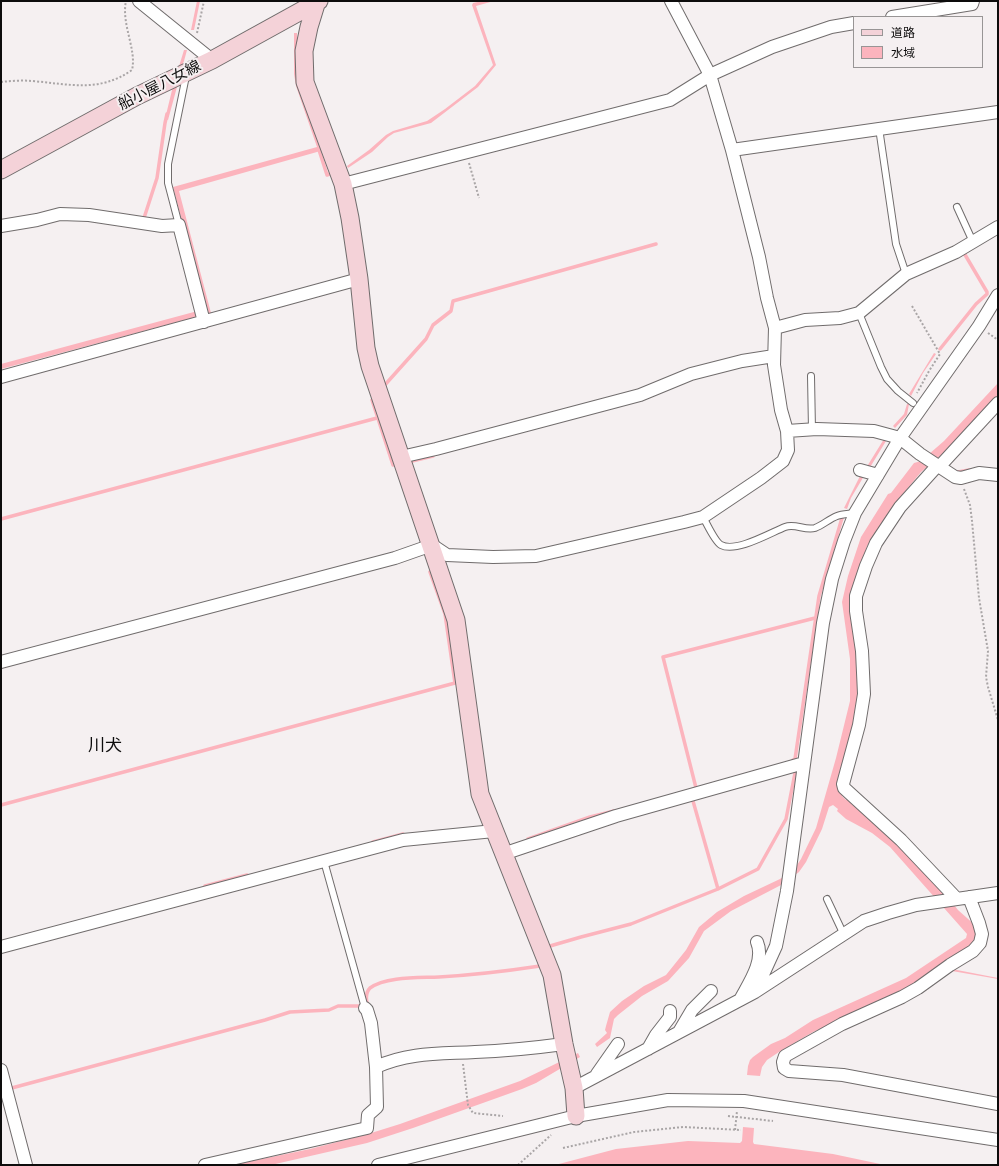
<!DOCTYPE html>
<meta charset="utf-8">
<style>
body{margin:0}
#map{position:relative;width:999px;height:1166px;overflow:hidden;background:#f5f0f1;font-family:"Sofia Sans Condensed","Noto Sans JP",sans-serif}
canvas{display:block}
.frame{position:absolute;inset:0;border:2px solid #0d0c0c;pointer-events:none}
.legend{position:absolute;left:853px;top:16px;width:130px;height:52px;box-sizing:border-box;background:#f5f0f1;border:1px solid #989595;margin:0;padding:5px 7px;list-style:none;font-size:12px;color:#0d0c0c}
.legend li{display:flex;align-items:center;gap:8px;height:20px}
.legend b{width:20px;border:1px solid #989595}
</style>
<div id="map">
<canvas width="999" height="1166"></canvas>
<div class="frame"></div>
<ul class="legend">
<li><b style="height:5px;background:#f4d2d8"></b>道路</li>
<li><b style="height:11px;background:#fcb4bd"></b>水域</li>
</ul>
</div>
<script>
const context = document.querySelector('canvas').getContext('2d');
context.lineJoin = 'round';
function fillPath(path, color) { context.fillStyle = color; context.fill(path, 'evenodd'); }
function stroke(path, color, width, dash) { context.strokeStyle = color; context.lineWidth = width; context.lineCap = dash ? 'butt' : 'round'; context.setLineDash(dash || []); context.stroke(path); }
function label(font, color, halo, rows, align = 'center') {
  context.font = font + ' "Sofia Sans Condensed","Noto Sans JP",sans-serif'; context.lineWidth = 4; context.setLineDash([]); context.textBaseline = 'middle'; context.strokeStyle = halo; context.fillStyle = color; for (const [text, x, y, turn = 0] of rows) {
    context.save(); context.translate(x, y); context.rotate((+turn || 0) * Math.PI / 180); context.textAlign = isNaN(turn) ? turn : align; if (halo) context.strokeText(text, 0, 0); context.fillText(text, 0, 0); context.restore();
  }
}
fillPath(new Path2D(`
 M197 1H200L194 30H191Z
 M482 1H494L476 6 496 65 478 87 431 123 394 133 388 137 372 152 348 168 347 166 369 150 386 135 393 131 427 121 445 109 475 86 493 65 472 5 473 3Z
 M294 33H297V54L324 150 179 191 211 313 1 369V364L205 309 173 187 317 147 296 86 294 74Z
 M184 50H187L168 120 165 119 173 86Z
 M934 353 936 354 923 373 911 396 909 394Z
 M998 383V395L946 451 921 472 898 500 867 546 853 588 859 666 858 703 842 796 846 800 848 798 873 823 884 830 940 887 958 910 976 926 978 932 974 944 902 992 813 1032 779 1052 767 1060 762 1067 760 1076 747 1075 748 1066 750 1060 753 1057 771 1044 785 1038 813 1020 906 978 966 938 967 934 890 847 872 833 846 819 837 811 838 809 833 805 829 807 822 829 806 862 799 872 783 884 731 911 704 931 689 958 668 981 642 996 618 1015 614 1019 610 1038 597 1047 595 1044 607 1033 605 1030 606 1026 610 1012 622 1001 644 986 666 975 686 950 699 927 717 912 744 896 780 879 795 868 801 859 816 828 836 758 850 701V659L842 602 848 576 861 537 888 494 891 493 914 463 921 461 944 441Z
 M907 404H909L907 415 895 428 893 426 904 414Z
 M884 439 886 441 869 469 866 468Z
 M861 474 864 476 851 498 847 509 844 508Z
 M952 969 998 978V979L952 971Z
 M578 1053 580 1057 536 1083 522 1089 413 1128 367 1143 271 1165H233L310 1149 368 1134 400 1124 520 1081Z
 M743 1127 754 1128 753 1142 754 1144 833 1154 885 1165H555L616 1149 688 1141 740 1143 742 1141Z`), '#fcb4bd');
stroke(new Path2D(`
 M319 150 327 175 330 174
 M144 218 157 178 165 123 167 114
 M940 349 976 304 987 294V292L964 253
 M383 387 426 339 433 325 451 311 453 301 656 244
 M375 397 372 400 393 465 398 464
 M408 462 433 456
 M958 472 969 470
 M1 519 377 418
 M793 760 795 759 819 596 842 518
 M696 788 663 657 815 618
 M693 801 718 889
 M1 805 455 683 445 614 430 572
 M528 839 590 817 614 811
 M373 842 403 834
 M205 886 247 875
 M550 946 581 937 631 924 718 889 758 869 786 819 795 773
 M367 1003C366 998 366 992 370 988 386 976 420 978 439 977 473 975 507 971 540 966
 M8 1089 265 1020 290 1012 329 1010 338 1006H359`), '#fcb4bd', 3.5);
const lane = new Path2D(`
 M879 128 896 244 906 274
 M957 207 973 242
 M179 225 168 183V164L186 76
 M859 313 881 367 887 379 898 391 913 403
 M811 376 812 430
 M703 517C707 524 715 542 721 545 736 553 770 533 785 527 795 523 805 531 815 528 823 525 829 519 837 516 842 514 849 514 855 513
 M324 861 365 1008
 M827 899 844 935`);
const street = new Path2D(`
 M139 1 212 60
 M892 17 972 4 973 1
 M732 150 998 112
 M343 184 670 100 710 75 772 47 831 27 854 23
 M1 226 37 220 60 214 89 215 162 226 179 225 204 322
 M775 328 805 320 840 318 859 313 906 274 956 252 998 227
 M1 377 359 279
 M787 431 817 429 874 431 900 438 920 454 955 477 961 478 979 473 998 475
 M401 457 436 449 640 395 691 374 742 361 774 356
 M937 466 900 507 876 543 866 566 856 596V611L862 651 864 694 859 725 843 784 844 788 901 840 956 898
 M939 467 998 403
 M860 470 878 475
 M1 662 395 558 432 545 447 555 493 557 536 556 684 522 703 517 761 478 783 461 788 450 787 431 781 410 774 365 775 328 767 298 759 257 732 150 710 75 671 1
 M503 854 616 816 804 763
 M969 897 979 923 982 934 980 943 973 951 950 965 918 988 902 997 842 1024 785 1056 783 1062 784 1068 789 1071 843 1075 998 1104
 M1 947 403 840 494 831
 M755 992 776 946 787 891 823 623 832 579 844 541 855 513 900 438 979 326 998 295
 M740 1000C749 983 765 961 757 942
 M365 1008 367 1010 371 1023 376 1067
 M679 1032 692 1010 711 991
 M648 1049 656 1035 670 1017V1011
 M1 1070 26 1165
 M597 1074 618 1044
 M574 1088 755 992 864 921 888 913 916 905 998 893
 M205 1165 367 1128 368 1115 377 1107 376 1067C409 1052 440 1054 475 1052 505 1051 534 1048 564 1044
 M378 1165 576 1116 668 1100 744 1101 998 1140`);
const secondary = new Path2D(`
 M317 1 309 27 304 51 305 82 343 184 350 218 359 279 366 348 370 366 456 620 480 794 552 975 564 1044 574 1088 576 1116
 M1 170 137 96 212 60 319 1`);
stroke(lane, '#706c6c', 8);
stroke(street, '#706c6c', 14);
stroke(secondary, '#706c6c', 19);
stroke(new Path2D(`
 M197 33 204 1
 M1 82C11 81 22 80 32 81 69 84 99 93 132 70 137 50 121 24 126 1
 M469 163 479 198
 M912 306 940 354 929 371 917 393
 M988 333 998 340
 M964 489 970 505 972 521 979 598 988 651 986 677 988 687 998 720
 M463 1064 468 1105 473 1113 503 1116
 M728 1116 773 1121
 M735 1130 737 1111
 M563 1148 634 1132 683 1127 741 1130
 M518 1165 551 1135`), '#a9a5a6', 2, [2, 2]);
stroke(lane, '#fff', 6);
stroke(street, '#fff', 12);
stroke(secondary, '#f4d2d8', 17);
label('15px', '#0d0c0c', '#f5f0f1', [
 ["船小屋八女線",160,86,-27]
]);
label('17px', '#0d0c0c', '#f5f0f1', [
 ["川犬",105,747]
]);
</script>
